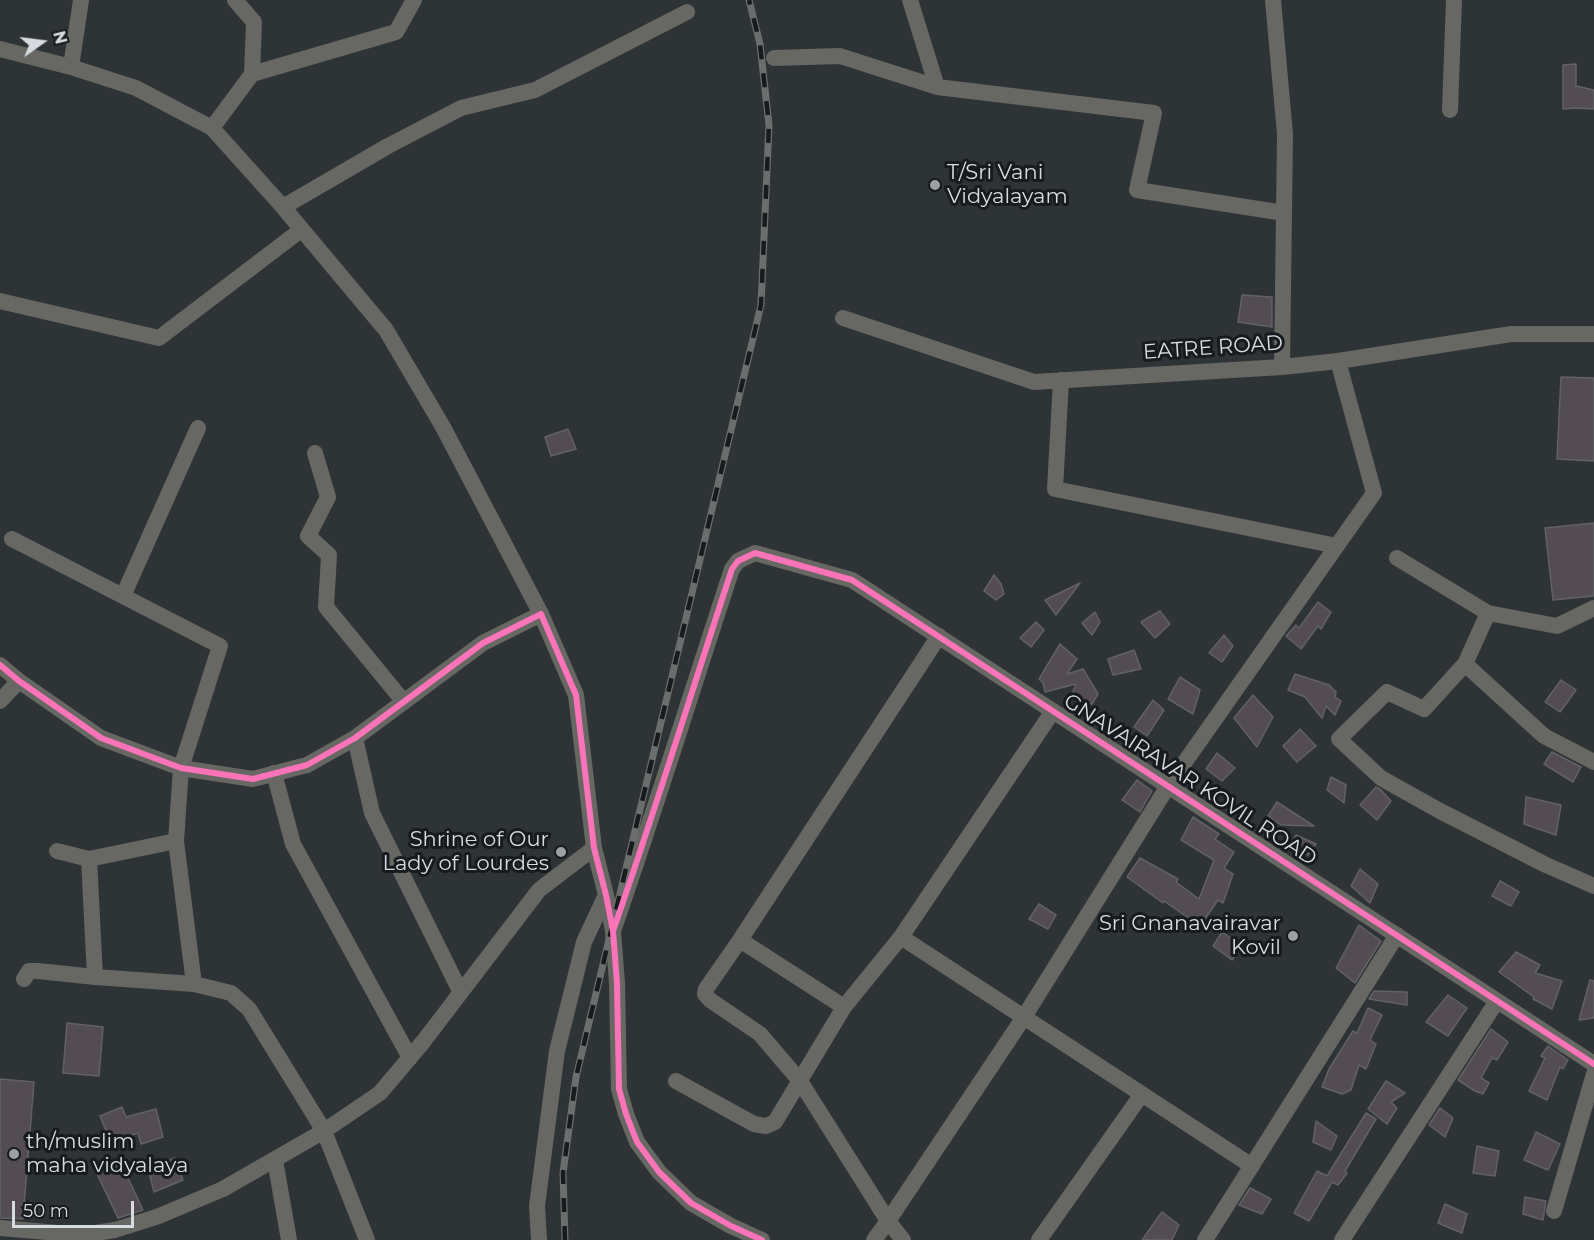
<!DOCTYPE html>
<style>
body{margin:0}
#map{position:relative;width:1594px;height:1240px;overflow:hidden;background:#2e3336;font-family:Montserrat,sans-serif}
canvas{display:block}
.north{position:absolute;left:12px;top:12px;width:60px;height:60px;-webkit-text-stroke:4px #171b1e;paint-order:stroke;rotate:76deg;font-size:16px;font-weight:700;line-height:24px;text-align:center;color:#d6dbe0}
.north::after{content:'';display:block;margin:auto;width:21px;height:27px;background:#d6dbe0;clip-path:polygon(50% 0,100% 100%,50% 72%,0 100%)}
.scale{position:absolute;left:12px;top:1201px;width:122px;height:27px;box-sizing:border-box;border:3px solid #d6dbe0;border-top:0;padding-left:8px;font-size:18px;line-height:21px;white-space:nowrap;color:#d6dbe0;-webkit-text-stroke:4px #171b1e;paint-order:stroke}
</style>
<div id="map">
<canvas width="1594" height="1240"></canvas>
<div class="north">N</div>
<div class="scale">50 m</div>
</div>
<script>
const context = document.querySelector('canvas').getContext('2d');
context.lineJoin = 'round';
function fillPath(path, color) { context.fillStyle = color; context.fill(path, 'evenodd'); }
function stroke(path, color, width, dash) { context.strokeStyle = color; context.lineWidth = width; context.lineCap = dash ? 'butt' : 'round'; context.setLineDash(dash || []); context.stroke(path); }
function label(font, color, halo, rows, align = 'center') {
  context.font = font + ' Montserrat,sans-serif'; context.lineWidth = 6; context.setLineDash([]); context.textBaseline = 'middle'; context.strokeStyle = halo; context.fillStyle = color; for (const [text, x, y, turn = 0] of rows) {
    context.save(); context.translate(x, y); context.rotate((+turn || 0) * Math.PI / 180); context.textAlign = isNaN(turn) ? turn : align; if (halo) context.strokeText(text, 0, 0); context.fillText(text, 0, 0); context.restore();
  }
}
const building = new Path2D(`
 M1576 64V86L1594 90V109L1576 108 1563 109V65Z
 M1242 295 1272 297V327L1238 322Z
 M1561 377 1594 378V461L1557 459Z
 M568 429 576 449 551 456 545 437Z
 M1594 523V596L1553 600 1545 528Z
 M994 575 1001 584 1004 594 996 600 984 591Z
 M1080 583 1056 615 1045 600Z
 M1318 602 1331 612 1321 629 1318 626 1301 649 1286 636 1296 625 1299 628Z
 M1160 611 1170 624 1155 638 1141 622Z
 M1095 612 1100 622 1092 635 1082 623Z
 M1036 622 1044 630 1031 647 1020 638Z
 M1224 635 1233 646 1222 662 1209 653Z
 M1060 644 1077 659 1067 674 1083 669 1098 694 1092 704 1071 697 1076 684 1045 692 1043 683 1039 679Z
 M1134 650 1141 669 1113 675 1108 659Z
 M1295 674 1329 685 1336 692 1335 697 1341 701 1335 715 1326 706 1322 718 1305 697 1288 690Z
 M1180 677 1200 690 1193 714 1168 699Z
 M1561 680 1576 690 1560 712 1545 702Z
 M1253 695 1273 717 1257 747 1234 718Z
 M1153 700 1164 710 1147 736 1134 727Z
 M1300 729 1316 746 1297 762 1283 746Z
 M1552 752 1581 767 1573 782 1544 764Z
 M1217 753 1235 768 1222 781 1206 769Z
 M1331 777 1346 785 1344 803 1327 790Z
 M1137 780 1152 791 1140 812 1122 800Z
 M1376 787 1381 790 1391 801 1377 820 1360 805Z
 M1526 797 1561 805 1556 835 1524 824Z
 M1277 802 1314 826 1281 825 1268 816Z
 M1193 817 1219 834 1215 839 1234 852 1224 868 1233 874 1223 903 1218 900 1200 926 1164 901 1163 903 1127 877 1140 858 1178 879 1176 882 1199 899 1214 860 1181 840Z
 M1296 835 1316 844 1308 855 1290 845Z
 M1360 869 1378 884 1370 903 1351 886Z
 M1500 881 1519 892 1511 906 1492 896Z
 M1039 904 1056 915 1048 929 1029 919Z
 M1359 925 1381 941 1355 983 1336 968Z
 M1222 932 1242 946 1232 960 1213 946Z
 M1516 952 1540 965 1535 973 1562 981 1552 1009 1533 999 1534 997 1499 972Z
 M1590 980 1594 981V1018L1579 1020Z
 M1374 991 1407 992V1005L1369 999Z
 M1448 995 1467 1008 1448 1036 1426 1022Z
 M1368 1008 1382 1015 1370 1040 1376 1044 1366 1069 1359 1065 1351 1090 1342 1094 1322 1087 1329 1069 1353 1031 1357 1033Z
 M67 1023 103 1027 99 1076 63 1073Z
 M1491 1029 1508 1042 1497 1060 1492 1058 1481 1078 1489 1083 1483 1094 1475 1091 1458 1080Z
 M1548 1046 1568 1060 1563 1069 1560 1067 1547 1100 1529 1091 1545 1058 1541 1056Z
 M0 1079 34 1082 23 1219 0 1218Z
 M1386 1081 1405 1093 1391 1102 1397 1108 1387 1124 1368 1109Z
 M122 1107 126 1117 156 1109 163 1137 141 1144 138 1133 111 1143 100 1116Z
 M1440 1108 1453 1118 1445 1137 1429 1125Z
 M1366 1113 1376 1119 1345 1171 1347 1173 1338 1185 1332 1182 1309 1221 1294 1213 1317 1171 1327 1176Z
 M1316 1121 1337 1136 1331 1150 1313 1142Z
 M1536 1132 1560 1144 1548 1170 1524 1160Z
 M1477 1146 1499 1151 1495 1176 1473 1173Z
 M175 1158 183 1180 154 1192 148 1168Z
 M121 1163 143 1210 118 1218 97 1174Z
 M1250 1188 1271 1199 1262 1214 1239 1205Z
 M1525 1197 1546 1201 1543 1220 1523 1214Z
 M1445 1204 1467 1214 1462 1233 1438 1223Z
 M1162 1212 1179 1225 1172 1240H1142Z`);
fillPath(building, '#534c52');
stroke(building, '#626264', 1.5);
stroke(new Path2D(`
 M910 0 937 87
 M1273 0 1285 134 1282 367
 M0 49 71 67 136 88 212 128 283 207 386 330 443 427 541 614
 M774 58 840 56 937 87 1154 113 1137 190 1284 213
 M71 67 81 0
 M252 74 396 32 414 0
 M1450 110 1454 0
 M212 128 252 74 254 22 235 0
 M283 207 388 146 461 108 535 90 687 12
 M0 301 159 338 301 230
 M843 318 1034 382 1282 367 1338 361 1511 334H1594
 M1061 380 1055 489 1337 546
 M315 453 328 497 308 536 329 555 326 607 404 702
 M12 539 220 646 181 768 176 841 194 984
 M1397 558 1488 613 1557 626 1594 608
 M123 596 198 428
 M1488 613 1465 664 1544 736 1594 762
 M1465 664 1424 709 1387 692 1339 739 1381 778 1440 811 1546 865 1594 886
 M0 665 19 681 101 738 181 768 253 779 307 765 355 738 483 643 541 614 576 695 594 848 606 895 613 931 617 983 619 1089 626 1114 637 1142 659 1172 691 1203 731 1226 762 1240
 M0 701 19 681
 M355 738 372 813 460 991
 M274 773 293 844 410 1058
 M57 851 89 859 176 841
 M89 859 95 977
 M613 931C655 811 692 690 732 569L738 561 755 553 852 580 1594 1064
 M901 937 1252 1166
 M740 940 844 1007
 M24 979 29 971H38L95 977 194 984 231 993 249 1009 324 1131 367 1240
 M676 1081 754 1124 766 1126 775 1122 844 1007 901 937 1053 711
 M275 1160 289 1240
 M1554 1211 1594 1074
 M0 1228 82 1235 115 1230 159 1216 223 1189 324 1131 380 1093 423 1042 539 890 594 848
 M539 1240 537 1206 557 1051 584 942 606 895
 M874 1240 888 1221 1024 1017 1168 786 1374 493 1338 361
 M903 1240 888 1221 800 1081 760 1034 710 1000 705 994 706 989 740 940 939 636
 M1039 1240 1142 1094
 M1205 1240 1397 935
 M1342 1240 1497 1001`), '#676863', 16);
const rail = new Path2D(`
 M565 1240 563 1173 576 1077 761 305 769 125 760 44 749 0`);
stroke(rail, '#6b6e6c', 7);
stroke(rail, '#171b1e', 4.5, [14]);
stroke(new Path2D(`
 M0 665 19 681 101 738 181 768 253 779 307 765 355 738 483 643 541 614 576 695 594 848 606 895 613 931 617 983 619 1089 626 1114 637 1142 659 1172 691 1203 731 1226 762 1240
 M613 931C655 811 692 690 732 569L738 561 755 553 852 580 1594 1064`), '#fb73b8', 6);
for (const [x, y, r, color] of [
 [935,185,6,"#9ba0a4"],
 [561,852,6,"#9ba0a4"],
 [1293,936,6,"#9ba0a4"],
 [14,1154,6,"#9ba0a4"]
]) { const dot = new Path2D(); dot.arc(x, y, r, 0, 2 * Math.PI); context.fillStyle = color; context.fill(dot); stroke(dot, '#171b1e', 2); }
label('21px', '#d6dbe0', '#171b1e', [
 ["T/Sri Vani",947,173],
 ["Vidyalayam",947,197],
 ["Shrine of Our",549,840,"right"],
 ["Lady of Lourdes",549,864,"right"],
 ["Sri Gnanavairavar",1281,924,"right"],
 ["Kovil",1281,948,"right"],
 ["th/muslim",26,1142],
 ["maha vidyalaya",26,1166]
], 'left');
label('21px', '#d6dbe0', '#171b1e', [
 ["EATRE ROAD",1213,348,-4],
 ["GNAVAIRAVAR KOVIL ROAD",1190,780,33]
]);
</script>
